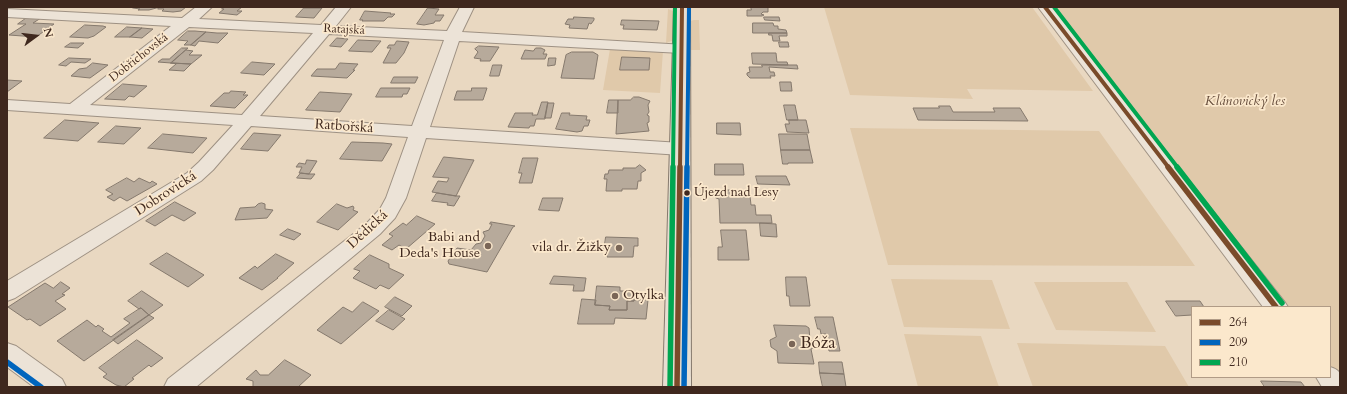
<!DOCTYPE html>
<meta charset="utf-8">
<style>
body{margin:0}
#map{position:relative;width:1347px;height:394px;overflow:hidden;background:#e9d8c1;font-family:Cardo,serif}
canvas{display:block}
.frame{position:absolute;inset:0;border:8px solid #3f281e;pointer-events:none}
.legend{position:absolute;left:1191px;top:306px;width:140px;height:72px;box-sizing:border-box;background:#fbe8cc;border:1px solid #b09b86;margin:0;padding:5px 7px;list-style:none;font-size:12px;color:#3f281e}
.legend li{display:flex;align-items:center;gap:8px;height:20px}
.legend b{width:20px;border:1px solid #b09b86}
.north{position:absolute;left:16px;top:16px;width:40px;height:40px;-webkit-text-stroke:3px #fbe8cc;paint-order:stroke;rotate:75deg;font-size:11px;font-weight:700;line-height:16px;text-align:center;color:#3f281e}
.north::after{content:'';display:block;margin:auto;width:14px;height:18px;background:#3f281e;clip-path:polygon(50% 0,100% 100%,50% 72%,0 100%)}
</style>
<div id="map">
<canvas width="1347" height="394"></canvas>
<div class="frame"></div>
<ul class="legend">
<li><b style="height:5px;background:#7a4b2a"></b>264</li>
<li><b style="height:5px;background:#0065bd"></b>209</li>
<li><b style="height:5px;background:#00a651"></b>210</li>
</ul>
<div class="north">N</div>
</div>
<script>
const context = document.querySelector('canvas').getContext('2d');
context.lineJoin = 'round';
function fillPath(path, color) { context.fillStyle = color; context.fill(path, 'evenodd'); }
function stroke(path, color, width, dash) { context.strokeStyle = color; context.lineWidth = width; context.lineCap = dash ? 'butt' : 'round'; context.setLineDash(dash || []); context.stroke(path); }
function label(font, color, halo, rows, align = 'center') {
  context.font = font + ' Cardo,serif'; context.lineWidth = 3.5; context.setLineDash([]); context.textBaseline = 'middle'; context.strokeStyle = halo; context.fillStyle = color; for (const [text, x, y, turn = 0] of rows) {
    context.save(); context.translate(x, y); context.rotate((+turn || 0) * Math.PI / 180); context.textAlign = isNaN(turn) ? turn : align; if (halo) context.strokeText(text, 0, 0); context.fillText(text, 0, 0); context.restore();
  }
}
fillPath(new Path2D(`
 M824 7H1032L1093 91 967 89 973 99 850 95Z
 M1053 7H1340V378L1330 365V307H1285L1059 19Z
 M668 9 673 11 674 19V40L666 43Z
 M694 20H699L700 50H690V21Z
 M610 49 663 51 660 93 603 90Z
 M850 128 1099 131 1195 266 888 265Z
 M891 279 992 280 1010 329 904 327Z
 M1034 282H1127L1156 332 1056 330Z
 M904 334 981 336 999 387H918Z
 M1017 343 1165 346 1189 387H1033Z`), '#e0c9aa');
const building = new Path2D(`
 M135 7H160L149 10H138L140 9 133 8Z
 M160 7H186L181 11 173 12 162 11 164 9H158Z
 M224 7H242L237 11H242L237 15 219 13 224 9H222Z
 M751 7H768V12H763L761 14 764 15 762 16H747V10H751Z
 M304 8H322L314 18 296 17Z
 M428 8 439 9 435 15H444L440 21H435L434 23 424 25 417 24Z
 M365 11 391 13 390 14H395L392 17H388L384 21H362L363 20H360Z
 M28 17 41 18 33 23 54 24 36 37 9 35 26 24H18Z
 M574 17 594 18V20L591 24 589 23 587 29 569 28 570 25 565 24 568 19H573Z
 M764 17H779L780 21 765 20Z
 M622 20 659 21 657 30 623 29 624 25H621Z
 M753 23H773L774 26H778V29L786 30 787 33H753Z
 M85 25 103 26 106 27 94 36 88 38 70 37Z
 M127 27 142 28 130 37H115Z
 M142 28 153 29 142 38 130 37Z
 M188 31H195L206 32 191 45H184L188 41 178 40Z
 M206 32 217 33H228L218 43 199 41 195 46 191 45Z
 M769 33H787V36H779L780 41H773L772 35H769Z
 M337 38 348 39 341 47 330 46Z
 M358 40 381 41 372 52 349 51Z
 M397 41 409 42 404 53 396 63H383L391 48H387L389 45H394Z
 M779 42H788L789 47H780Z
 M71 43H84L78 48 65 47Z
 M479 46 499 47 490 61H480L481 59 474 58 478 52 475 49Z
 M182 48H188L171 63 158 62 162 59H169Z
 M536 48H541L545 50 543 54H547L545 59H521L525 50 533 51Z
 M186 50 193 51 189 55H202L191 64 171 63Z
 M572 52H593L598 55 594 79 561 78 566 55Z
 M752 53H776L777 62H787L788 65 753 64Z
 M622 57 650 58 649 70H620Z
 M69 58 91 59 85 63 71 62 66 66 59 65Z
 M549 58H556L555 65 548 66Z
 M252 62 275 64 264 75 241 73Z
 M93 63 108 65 90 78 71 76 79 69 86 68Z
 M171 63 191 64 184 71 169 70 176 64Z
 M340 63 358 64 353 70H355L347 78 311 76 317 69H335Z
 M493 65H502L499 76H490Z
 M762 65H797L798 69 769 67 770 72H774L775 76H770L771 78H750L747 75V73L750 72 749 67H762Z
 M394 77H418L415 83H391Z
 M7 80 22 81 7 92Z
 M780 82H791L792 91H781Z
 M123 84 147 86 134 97 129 96 125 100 105 99Z
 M381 88H410L407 94H403L402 97H376Z
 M472 88H487L483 100H454L457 91H471Z
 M231 91 246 92 243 95H248L235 108 210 106 224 93H229Z
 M320 92 352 94 340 112 306 110Z
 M634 97H639L650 101 648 105 649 112 647 115 649 116V122L647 123 649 131 616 134 618 100H630Z
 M609 100H618V113H607Z
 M542 102H548L545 119H536L534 126H530L529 128 508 127 515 113H533L532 115H537Z
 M548 103H554L551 118H545Z
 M784 105H795L798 120H787Z
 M939 106H950L953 112H995L993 108H1020L1028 121 918 120 913 108H939Z
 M562 113H570L569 115 587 116 586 120H590L588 126H584L582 131 577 132 556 129Z
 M65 120 99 123 78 141 44 138Z
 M789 120H806L809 133 787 132 785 124H789Z
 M717 123H740L741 135 717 134Z
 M116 126 141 128 124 144 98 142Z
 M254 133 281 135 268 151 241 149Z
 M163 134 207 138 193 153 148 148Z
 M779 134H807L810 150H781Z
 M352 142 383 143 392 144 382 161 340 159Z
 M781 150H810L813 163H788V164H783Z
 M444 157 474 160 456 196 432 192 438 181 447 182 449 178 433 177Z
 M523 158H538L532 183H519L522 173H519Z
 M307 160 317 161 309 174 299 173 302 167H296L299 163 305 164Z
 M715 164H743L744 175H715Z
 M640 165 646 170 641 173V181H638L637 189H622V191H606L607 179H604L605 174H608L609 170H623V168H635Z
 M301 173 309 174H315L311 179 297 178Z
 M756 176H786L790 185 758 184Z
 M127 178 134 182 139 178 150 183 152 181 157 184 127 201 120 197 114 201 107 197 113 194 106 190Z
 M715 190H741V195L750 196 751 205H755L756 215H771L772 223H720L719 199 716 198Z
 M437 193 456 196H460L454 206 447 205 448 203 432 201Z
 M543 198H563L559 211 539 210Z
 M175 202 196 213 184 221 172 215 155 226 146 221Z
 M262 203 265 204V209L273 210 267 218 235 220 240 208 255 207 258 204Z
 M337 204 347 208 353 206 354 208 353 210 358 212 338 230 317 222Z
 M417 216 435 224 406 249 399 245 392 250 382 245 393 236 389 234 403 223 406 225Z
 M491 222 515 226 513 227 487 272 449 264 448 261 457 248 471 250 476 244 481 243 485 236 483 232 489 230 492 224H490Z
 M760 223 776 224 777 237 761 236Z
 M288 229 301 234 294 240 280 235Z
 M721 230H746L749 260H718V247H722Z
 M606 237 638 238V246H634L633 257H607L608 251H604Z
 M167 253 204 275 188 287 150 264Z
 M276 254 294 263 277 278H278L262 290 239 278 255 266 257 268Z
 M370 255 389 264V268L404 275 389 289 380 285 376 289 353 278 360 271 354 269Z
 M554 276 586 278 584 291H573L574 285 550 284Z
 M786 277H806L810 306H790L789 296H787Z
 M61 282 70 288 62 294 65 295 55 301 66 309 40 326 30 319 27 320 8 307 45 283 53 288Z
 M597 286 620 287V291H634V301H627V310H609L610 306 595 305Z
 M142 291 163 305 149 315 141 308 139 309 128 301Z
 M395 297 412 306 402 316 385 307Z
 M582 299 596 300 595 305 610 306 609 310H627V301H634V300H648L646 319 615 318 614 324H578Z
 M1166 301H1200L1204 307H1192V315L1176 316Z
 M363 302 379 311 341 344 317 330 343 307 352 312Z
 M141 308 149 315 84 361 57 341 87 320 96 327 98 325 104 329 102 331 111 337 130 323 124 319Z
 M389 310 405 319 393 330 376 321Z
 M149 315 154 318 118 344 113 340Z
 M815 317H833L840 351H829L826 334H821L820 329H818Z
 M774 325 806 326 809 328 810 340 812 341 814 348 811 349 814 364 778 363 777 351 771 347 770 340 776 337Z
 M137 340 163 358 151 367 149 365 132 378 134 379 124 387 116 385 103 377 107 374 99 368Z
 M285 360 311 375 298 387H253V381L246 379 256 370 260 375H268Z
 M819 362H842L844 374 820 373Z
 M820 373 844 374 846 387H823Z
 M1261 381 1301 382 1305 387H1265Z`);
fillPath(building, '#b7aa9b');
stroke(building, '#85796d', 1);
const minor = new Path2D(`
 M196 7H212L199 19 321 25 336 7H351L336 26 447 31 460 7H474L462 32 686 45 689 48 686 51 681 53 459 41 430 127 681 143 688 145 690 149 688 153 681 155 426 138 406 198 395 218 380 234 196 387H164L168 379 366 224 380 209 386 198 408 137 251 126 213 170 201 181 15 298 7 301V281L187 173 199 162 233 125 7 110V100L70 104 171 26 7 17V9L182 18ZM189 27 313 33 242 115 90 105ZM329 34 444 40 412 126 260 116Z
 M1038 7H1052L1284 301 1288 307H1263Z
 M7 343 16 346 62 379 66 387H34L7 367Z
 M1330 367C1343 371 1340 375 1340 387H1322L1316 377H1330Z`);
const major = new Path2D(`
 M674 7H690L691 387H663Z`);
stroke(minor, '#9e9183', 2);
stroke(major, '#85796d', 2);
fillPath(minor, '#ece3d7');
fillPath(major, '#e7ded1');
stroke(new Path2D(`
 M1045 7 1169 168
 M680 168 682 7`), '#7a4b2a', 4);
stroke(new Path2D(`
 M1168 167 1276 307
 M677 387 680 167`), '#7a4b2a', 5.5);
stroke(new Path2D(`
 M687 168 689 7`), '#0065bd', 4);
stroke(new Path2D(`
 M7 362 41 387
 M684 387 687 167`), '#0065bd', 5.5);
stroke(new Path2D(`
 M1054 7 1178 168
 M673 168 675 7`), '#00a651', 4);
stroke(new Path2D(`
 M1177 167 1282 303
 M670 387 673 167`), '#00a651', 5.5);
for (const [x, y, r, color] of [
 [687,193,3.5,"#3f281e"],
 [488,246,4,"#7a6657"],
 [619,248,4,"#7a6657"],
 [615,296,4,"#7a6657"],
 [792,344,4,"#7a6657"]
]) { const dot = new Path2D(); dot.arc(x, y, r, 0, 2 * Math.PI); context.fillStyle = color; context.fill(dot); stroke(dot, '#fbe8cc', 1.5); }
label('12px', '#3f281e', '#fbe8cc', [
 ["Ratajská",344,30,3],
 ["Dobřichovská",139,58,-38]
]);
label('13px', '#3f281e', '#fbe8cc', [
 ["Újezd nad Lesy",694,193]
], 'left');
label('italic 14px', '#664d3c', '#fbe8cc', [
 ["Klánovický les",1245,102]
]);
label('14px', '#3f281e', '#fbe8cc', [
 ["Ratbořská",344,127,4],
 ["Dobrovická",166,194,-33],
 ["Dědická",368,230,-43]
]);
label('14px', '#3f281e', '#fbe8cc', [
 ["Babi and",480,238],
 ["Deda's House",480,254],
 ["vila dr. Žižky",611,248],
 ["Otylka",623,296,"left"]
], 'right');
label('17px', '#3f281e', '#fbe8cc', [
 ["Bóža",800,344]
], 'left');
</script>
